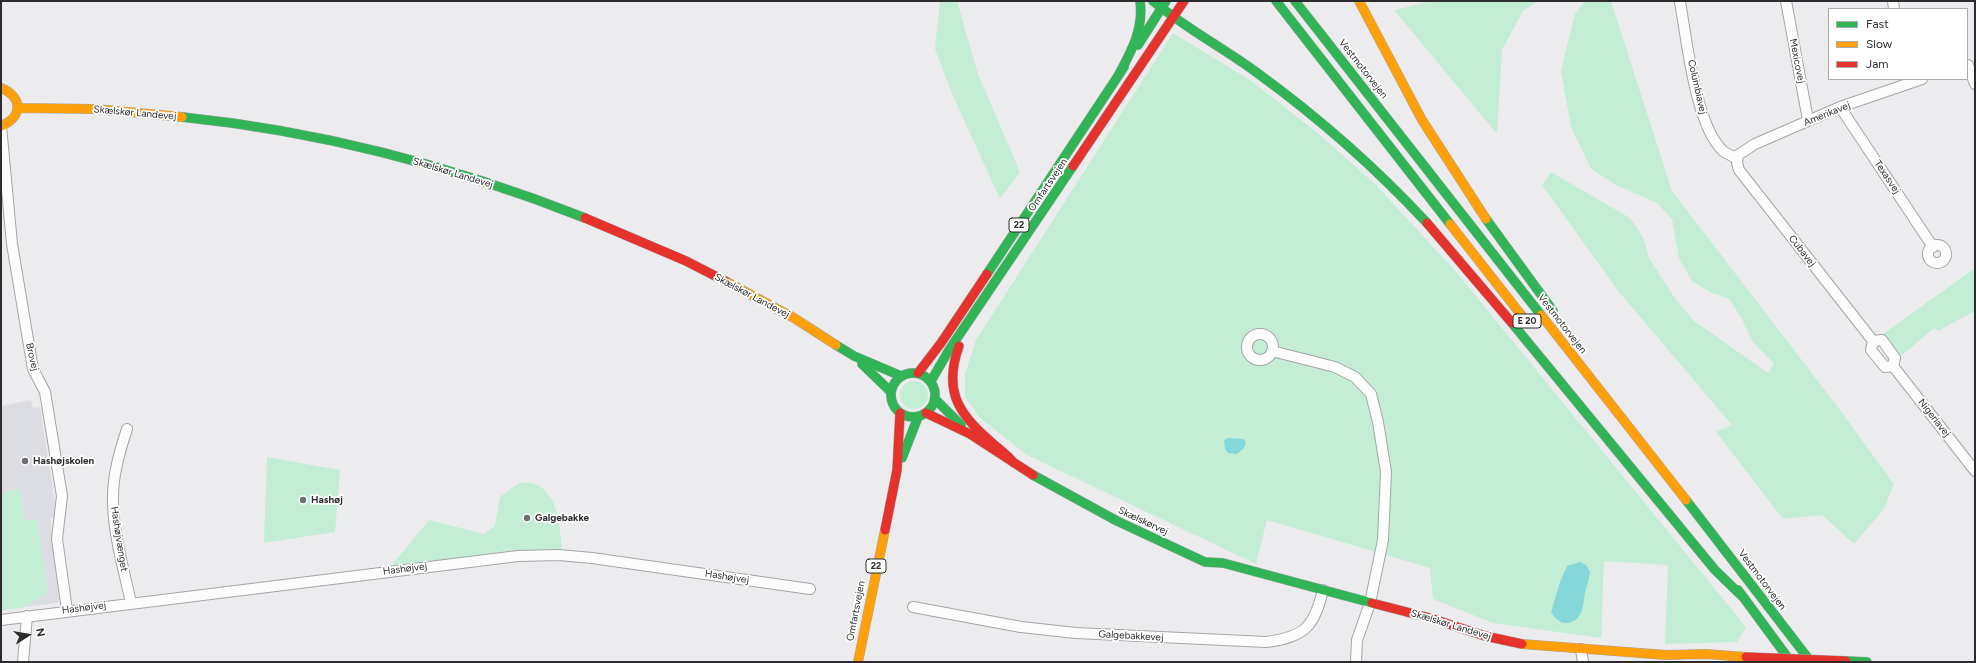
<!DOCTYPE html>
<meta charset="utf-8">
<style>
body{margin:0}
#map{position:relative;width:1976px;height:663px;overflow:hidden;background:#ececef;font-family:Figtree,sans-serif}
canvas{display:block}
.frame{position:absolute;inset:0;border:2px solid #2c2c2e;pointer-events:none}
.legend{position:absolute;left:1828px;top:8px;width:140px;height:72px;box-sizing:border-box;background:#fff;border:1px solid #ababab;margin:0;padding:5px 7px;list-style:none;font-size:12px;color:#2c2c2e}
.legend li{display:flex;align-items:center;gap:8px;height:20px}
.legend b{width:20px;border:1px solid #ababab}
.north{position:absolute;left:8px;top:615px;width:40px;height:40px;-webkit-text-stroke:3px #fff;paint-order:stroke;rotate:78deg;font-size:11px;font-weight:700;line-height:16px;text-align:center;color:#2c2c2e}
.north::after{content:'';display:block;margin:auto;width:14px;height:18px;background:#2c2c2e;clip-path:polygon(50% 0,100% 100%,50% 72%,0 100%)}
</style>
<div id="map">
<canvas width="1976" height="663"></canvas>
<div class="frame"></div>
<ul class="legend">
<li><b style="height:5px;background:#30b455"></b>Fast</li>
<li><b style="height:5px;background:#ff9f0a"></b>Slow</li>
<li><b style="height:5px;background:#e5322d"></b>Jam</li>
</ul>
<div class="north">N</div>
</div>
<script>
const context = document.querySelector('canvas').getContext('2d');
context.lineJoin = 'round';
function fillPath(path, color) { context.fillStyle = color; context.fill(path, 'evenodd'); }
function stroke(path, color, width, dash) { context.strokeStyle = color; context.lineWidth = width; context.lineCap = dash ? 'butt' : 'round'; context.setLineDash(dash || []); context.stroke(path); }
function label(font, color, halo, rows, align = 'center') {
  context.font = font + ' Figtree,sans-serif'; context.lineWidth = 3.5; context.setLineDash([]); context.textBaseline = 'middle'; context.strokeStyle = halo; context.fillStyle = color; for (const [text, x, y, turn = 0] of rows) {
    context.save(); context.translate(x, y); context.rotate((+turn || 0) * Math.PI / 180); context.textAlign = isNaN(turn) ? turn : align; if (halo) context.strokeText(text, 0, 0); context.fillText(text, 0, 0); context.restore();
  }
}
fillPath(new Path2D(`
 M31 400 33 408 40 407 57 515V517L50 518 60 598 57 603 1 610V406Z`), '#dcdce3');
fillPath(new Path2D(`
 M940 1H957L978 74 1020 172 1000 199 953 96 935 49Z
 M1432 1H1538L1523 11 1502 50 1497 134 1394 10Z
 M1585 1H1611L1672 191 1837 406 1894 484 1884 509 1854 544 1822 515 1783 519 1716 432 1732 425 1618 291 1542 185 1551 172 1630 218 1643 237 1649 258 1674 297 1693 320 1768 373 1774 364 1753 342 1741 317 1729 299 1710 292 1692 281 1679 258 1672 219 1657 203 1616 185 1591 169 1571 127 1561 71 1575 14Z
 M1173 33 1250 80 1319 134 1376 185 1458 274 1746 627 1737 642 1665 644 1668 565 1604 561 1601 638 1493 623 1433 599 1430 568 1267 520 1256 564 1027 455 980 418 965 397V374L976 340Z
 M1975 268V311L1938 331 1934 328 1901 356 1883 334Z
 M900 395a14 14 0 1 1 28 0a14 14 0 1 1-28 0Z
 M267 457 340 470 335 532 264 543Z
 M519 483C523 483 530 482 535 484 559 494 560 528 562 551L489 556 392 565 429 520 484 534 495 526 500 497Z
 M20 489 25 521 37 519 48 593 22 608 1 610V493Z`), '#c3eed5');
fillPath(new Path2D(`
 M1227 438 1243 439 1246 442 1244 448 1237 454 1228 453 1225 449 1224 441Z
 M1580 562 1586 565 1590 572C1589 579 1587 586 1585 593 1583 605 1583 620 1568 623 1560 624 1555 618 1551 612L1560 582 1567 566Z`), '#85d8da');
const street = new Path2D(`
 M1786 1 1808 120
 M1893 1 1894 9
 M1680 2C1687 40 1695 125 1723 151 1727 154 1733 156 1737 159
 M1968 65 1975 84
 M1840 107 1933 247
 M1 126 12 244 33 369 45 392 62 496 57 539 67 610
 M1928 254a9 9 0 1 1 18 0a9 9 0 1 1-18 0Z
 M1247 347a13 13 0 1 1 26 0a13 13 0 1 1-26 0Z
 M1882 340 1895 358 1893 366 1885 367 1871 350 1873 341Z
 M1873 341 1739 170 1737 163 1738 155 1755 144 1840 107 1922 79
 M1272 351 1335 367 1355 377 1371 394 1378 422 1386 472 1383 540 1370 603 1357 640 1356 662
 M1893 366 1975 471
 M127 429C119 453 112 478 113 504 114 537 124 570 131 603
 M913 607 1021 627 1076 633 1266 642C1305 637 1314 627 1323 590
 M1 620 518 556 559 555 592 558 810 589
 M1581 649 1583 662
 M23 662 27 616`);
const fast = new Path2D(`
 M1153 1C1185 28 1222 47 1256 72 1318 117 1375 167 1427 223
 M1276 1 1450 224
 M1295 1 1541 315
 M1138 45 1166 1
 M1118 76C1131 52 1144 29 1140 1
 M182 117C319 131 456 167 585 218
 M1486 219 1553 311
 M987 274 1124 67
 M1512 323 1715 570 1745 599
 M836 345 854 356 901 376
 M862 364 891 392
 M891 395a22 22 0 1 1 44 0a22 22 0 1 1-44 0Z
 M931 381 949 350 1073 166
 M935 399 961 425
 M902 458 918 417
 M1033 475 1117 521 1205 562 1223 563 1372 603
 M1686 500 1811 662
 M1738 590 1791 662
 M1846 661 1867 662`);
const slow = new Path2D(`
 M1359 1 1422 120 1486 219
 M1 88C23 97 23 117 1 126
 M19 108 96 109 182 117
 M1450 224 1522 316
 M725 281 794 318 836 345
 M1541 315 1686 500
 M1522 644 1666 655 1706 654 1746 657
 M858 662 885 530`);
const jam = new Path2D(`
 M1073 166 1184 1
 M585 218 686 261 725 281
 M1427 223 1512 323
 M959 346C944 388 956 412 989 440 997 448 1007 454 1014 463
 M918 373 941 343 987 274
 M926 413 970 434 1033 475
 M885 530 897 470 900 413
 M1372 603 1430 618 1485 636 1522 644`);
stroke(street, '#a5a5a8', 12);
stroke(fast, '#a5a5a8', 10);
stroke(slow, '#a5a5a8', 10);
stroke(jam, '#a5a5a8', 10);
stroke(street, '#fcfcfd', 10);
stroke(fast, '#30b455', 9);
stroke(slow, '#ff9f0a', 9);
stroke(jam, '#e5322d', 9);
const jamBridge = new Path2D(`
 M1746 657 1846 661`);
stroke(jamBridge, '#a5a5a8', 10, []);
stroke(jamBridge, '#e5322d', 9);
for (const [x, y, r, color] of [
 [25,461,4,"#6f6f72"],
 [303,500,4,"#6f6f72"],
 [527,518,4,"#6f6f72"]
]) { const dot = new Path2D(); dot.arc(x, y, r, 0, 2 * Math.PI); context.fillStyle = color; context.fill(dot); stroke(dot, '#fff', 1.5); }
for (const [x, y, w] of [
 [1019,225,20],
 [1527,321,28],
 [876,566,20]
]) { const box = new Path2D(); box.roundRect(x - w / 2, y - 7, w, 14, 3); context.fillStyle = '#fff'; context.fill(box); stroke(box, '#2c2c2e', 1); }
label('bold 9px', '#2c2c2e', null, [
 ["22",1019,225],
 ["E 20",1527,321],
 ["22",876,566]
]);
label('10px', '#2c2c2e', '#fff', [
 ["Mexicovej",1797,61,79],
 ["Vestmotorvejen",1363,69,52],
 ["Columbiavej",1697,87,77],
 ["Skælskør Landevej",135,113,5],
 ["Amerikavej",1827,114,-22],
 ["Skælskør Landevej",453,173,17],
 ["Texasvej",1887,177,56],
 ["Omfartsvejen",1048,185,-56],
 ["Cubavej",1802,251,52],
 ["Skælskør Landevej",752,296,28],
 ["Vestmotorvejen",1562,324,52],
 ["Brovej",32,357,77],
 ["Nigeriavej",1934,418,52],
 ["Skælskørvej",1143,521,25],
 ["Hashøjvænget",119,539,81],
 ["Hashøjvej",405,569,-7],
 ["Hashøjvej",727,577,9],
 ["Vestmotorvejen",1762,580,53],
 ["Hashøjvej",84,608,-7],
 ["Omfartsvejen",856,611,-79],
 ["Skælskør Landevej",1451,625,17],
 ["Galgebakkevej",1131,636,3]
]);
label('bold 10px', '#2c2c2e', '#fff', [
 ["Hashøjskolen",33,461],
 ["Hashøj",311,500],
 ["Galgebakke",535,518]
], 'left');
</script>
